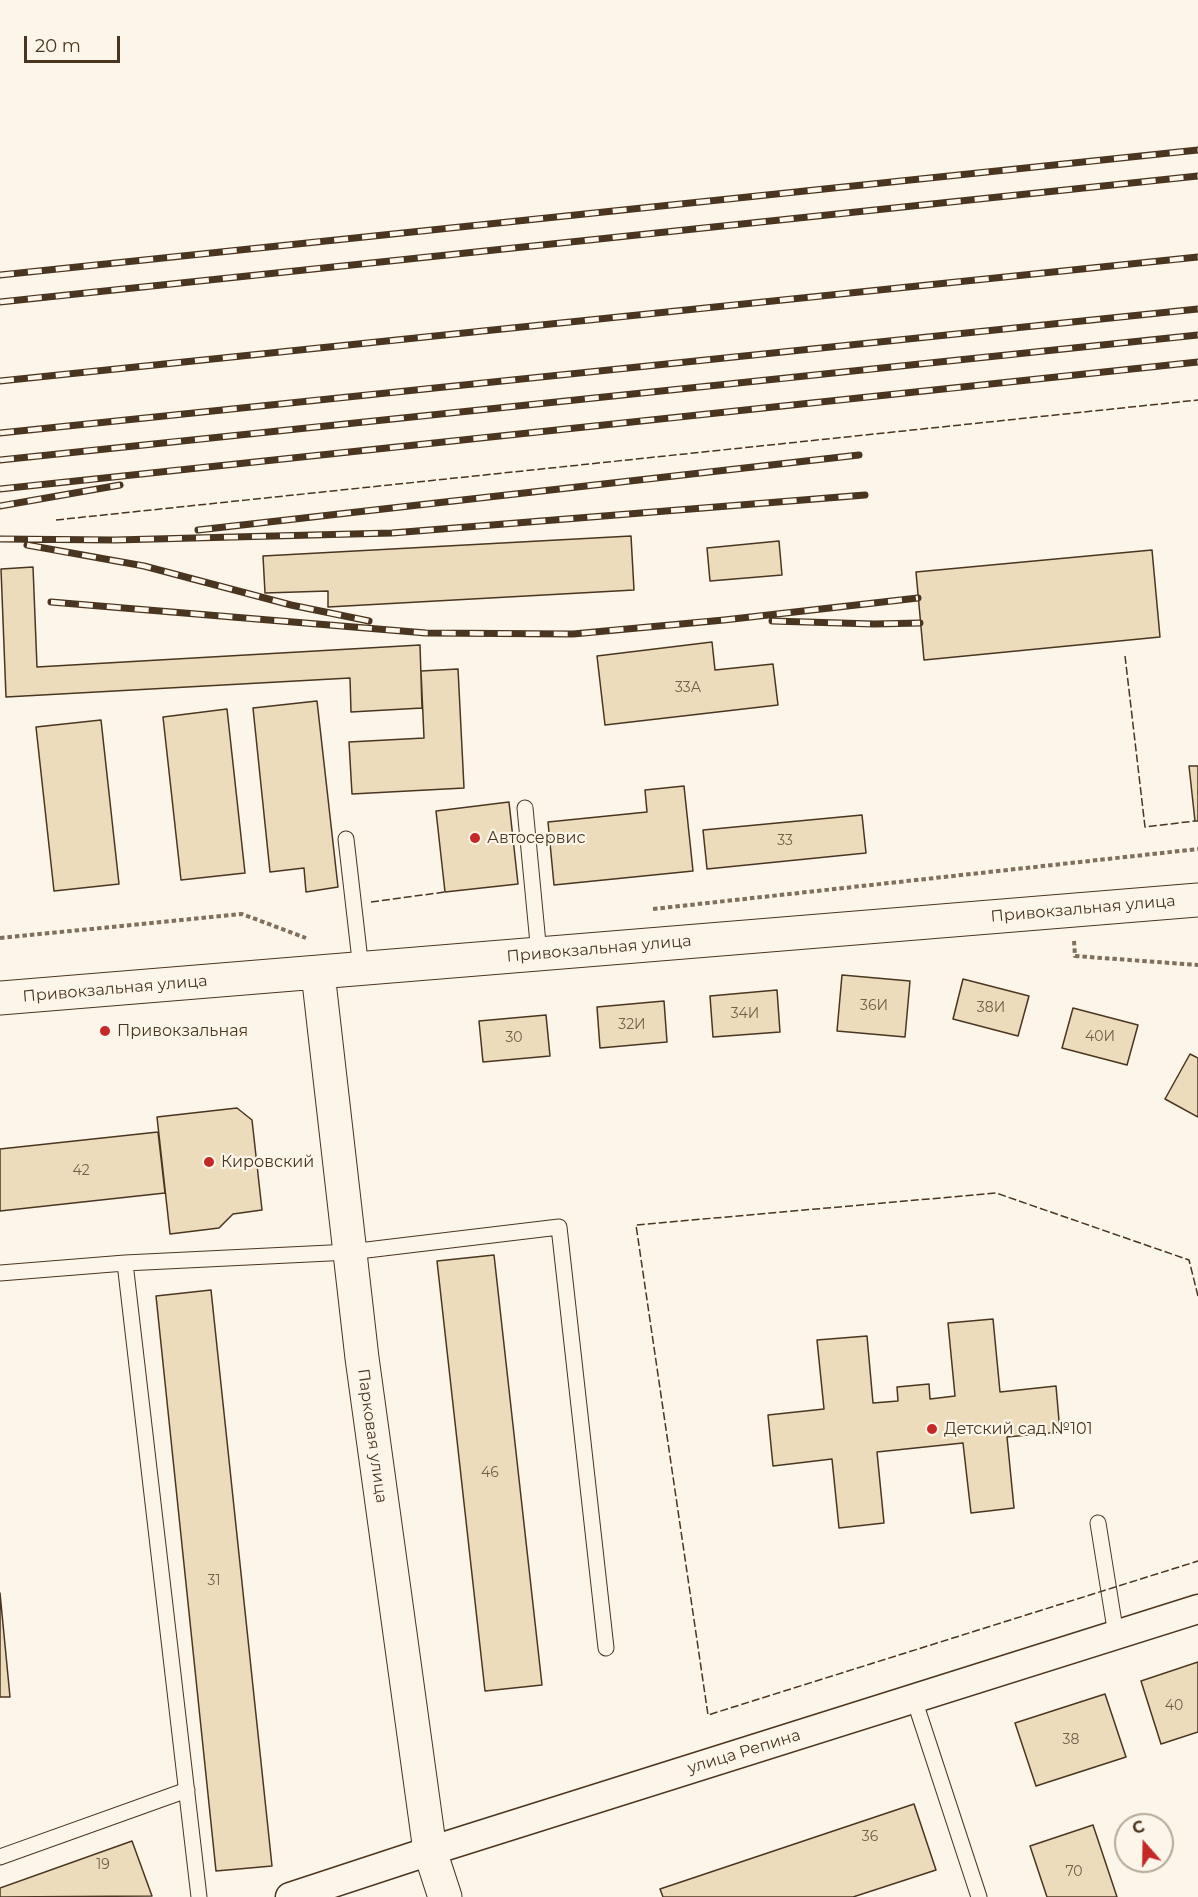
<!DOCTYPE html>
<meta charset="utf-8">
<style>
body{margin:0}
#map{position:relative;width:1198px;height:1897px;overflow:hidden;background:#fbf6e9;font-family:Montserrat,sans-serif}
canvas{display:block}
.north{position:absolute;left:1114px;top:1813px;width:60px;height:60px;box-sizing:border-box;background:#fbf6e9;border:2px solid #b4a999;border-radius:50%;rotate:340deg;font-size:16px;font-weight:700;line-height:24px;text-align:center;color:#4a3520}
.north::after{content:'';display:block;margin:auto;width:21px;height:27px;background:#c62828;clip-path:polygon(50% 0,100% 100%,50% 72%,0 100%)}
.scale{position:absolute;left:24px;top:36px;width:96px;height:27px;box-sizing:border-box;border:3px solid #4a3520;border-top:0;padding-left:8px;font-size:18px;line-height:21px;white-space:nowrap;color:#4a3520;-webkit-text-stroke:4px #fbf6e9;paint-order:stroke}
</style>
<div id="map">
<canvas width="1198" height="1897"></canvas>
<div class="north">С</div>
<div class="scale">20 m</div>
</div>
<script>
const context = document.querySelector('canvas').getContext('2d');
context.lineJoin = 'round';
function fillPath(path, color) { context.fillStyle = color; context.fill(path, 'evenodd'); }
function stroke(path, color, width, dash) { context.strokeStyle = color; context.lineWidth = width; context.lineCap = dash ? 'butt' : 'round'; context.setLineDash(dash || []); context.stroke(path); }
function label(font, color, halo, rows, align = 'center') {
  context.font = font + ' Montserrat,sans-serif'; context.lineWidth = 4.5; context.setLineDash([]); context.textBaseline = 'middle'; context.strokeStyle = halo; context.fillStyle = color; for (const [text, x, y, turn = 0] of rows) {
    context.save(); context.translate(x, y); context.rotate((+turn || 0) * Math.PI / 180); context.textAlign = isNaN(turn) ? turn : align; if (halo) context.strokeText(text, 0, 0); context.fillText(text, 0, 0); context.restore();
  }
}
const building = new Path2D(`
 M631 536 634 590 328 607V591L265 593 263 556Z
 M779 541 782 575 710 581 707 548Z
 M1152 550 1160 637 924 660 916 572Z
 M33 567 37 667 420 645 422 708 351 712 350 678 6 697 1 569Z
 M712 642 715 670 773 664 778 705 605 725 597 656Z
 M458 669 464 788 352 794 349 742 424 738 421 671Z
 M317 701 338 887 306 892 304 868 270 872 253 708Z
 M227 709 245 873 181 880 163 717Z
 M101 720 119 884 54 891 36 727Z
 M1189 766H1198V821H1195Z
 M684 786 693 871 554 885 548 822 647 812 645 790Z
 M509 802 518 884 445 892 436 811Z
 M862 815 866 853 707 869 703 830Z
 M842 975 910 981 905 1037 837 1031Z
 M963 979 1029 996 1018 1036 953 1019Z
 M777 990 780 1032 713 1037 710 996Z
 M664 1001 667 1042 600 1048 597 1007Z
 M1073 1008 1138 1025 1127 1065 1062 1048Z
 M546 1015 550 1056 483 1062 479 1021Z
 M1190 1054 1198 1058V1117L1165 1099Z
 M237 1108 252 1120 262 1210 233 1214 219 1228 170 1234 157 1117Z
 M158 1132 165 1193 0 1211V1149Z
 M494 1255 542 1685 485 1691 437 1261Z
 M211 1290 272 1866 216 1871 156 1296Z
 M993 1319 1000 1392 1056 1386 1060 1432 1007 1437 1014 1508 971 1513 963 1443 877 1452 884 1523 839 1528 832 1459 773 1466 768 1415 824 1409 817 1340 867 1336 873 1403 898 1401 897 1387 929 1384 930 1399 955 1396 948 1323Z
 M0 1593 10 1697H0Z
 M1198 1662V1732L1161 1744 1141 1681Z
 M1105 1694 1126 1757 1036 1786 1015 1723Z
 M914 1804 936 1870 853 1897H663L660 1889Z
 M1093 1825 1117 1897H1047L1030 1846Z
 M132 1841 152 1896 0 1897V1888Z`);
fillPath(building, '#ecdcbc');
stroke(building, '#4a3520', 1.5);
const lane = new Path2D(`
 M525 808 539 954
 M346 839 361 969
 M125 1263 350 1252 559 1227 606 1648
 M0 1273 125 1263 199 1897
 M1098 1523 1116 1635
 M914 1699 979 1897
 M0 1857 187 1790`);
const street = new Path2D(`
 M290 1897 430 1851 1198 1609`);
const secondary = new Path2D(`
 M318 973 362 1358 430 1851 445 1897
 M0 998 1198 900`);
stroke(lane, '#4a3520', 17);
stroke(street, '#4a3520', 31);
stroke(secondary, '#4a3520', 35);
stroke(new Path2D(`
 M653 909 1198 849
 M0 938 242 914 306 938
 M1074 941 1075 956 1198 965`), '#7f6f5c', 4, [4.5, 3]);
stroke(lane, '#fbf6e9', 15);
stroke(street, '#fbf6e9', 28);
stroke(secondary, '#fbf6e9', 33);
const rail = new Path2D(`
 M0 275 1198 150
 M0 302 1198 176
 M0 381 1198 257
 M0 433 1198 309
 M0 460 1198 335
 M0 489 1198 362
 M0 506 120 485
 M198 530 859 455
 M0 539 115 540 392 533 865 495
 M27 545 144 566 291 605 369 621
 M51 602 426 633 573 634 724 620 918 598
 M772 621 874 624 920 623`);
stroke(rail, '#4a3520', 7);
stroke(rail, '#fbf6e9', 4.5, [14]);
stroke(new Path2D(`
 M56 520 1198 400
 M1125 656 1145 827 1195 821
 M371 902 445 892
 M1198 1296 1189 1260 996 1193 636 1225 708 1715 1198 1561`), '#4a3520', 1.5, [8, 3]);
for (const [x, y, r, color] of [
 [475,838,6,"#c62828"],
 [105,1031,6,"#c62828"],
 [209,1162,6,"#c62828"],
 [932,1429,6,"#c62828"]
]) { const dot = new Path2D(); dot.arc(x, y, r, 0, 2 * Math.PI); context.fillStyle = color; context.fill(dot); stroke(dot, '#fbf6e9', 2); }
label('14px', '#725f47', null, [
 ["33А",688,688],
 ["33",785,841],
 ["36И",874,1006],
 ["38И",991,1008],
 ["34И",745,1014],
 ["32И",632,1025],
 ["40И",1100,1037],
 ["30",514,1038],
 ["42",81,1171],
 ["46",490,1473],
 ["31",214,1581],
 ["40",1174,1706],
 ["38",1071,1740],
 ["36",870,1837],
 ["19",103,1865],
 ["70",1074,1872]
]);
label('16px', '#4a3520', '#fbf6e9', [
 ["Автосервис",487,838],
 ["Привокзальная",117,1031],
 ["Кировский",221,1162],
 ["Детский сад №101",944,1429]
], 'left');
label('16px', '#4a3520', '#fbf6e9', [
 ["Привокзальная улица",1083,909,-5],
 ["Привокзальная улица",599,949,-5],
 ["Привокзальная улица",115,989,-5],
 ["Парковая улица",372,1436,82],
 ["улица Репина",744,1752,-17]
]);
</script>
